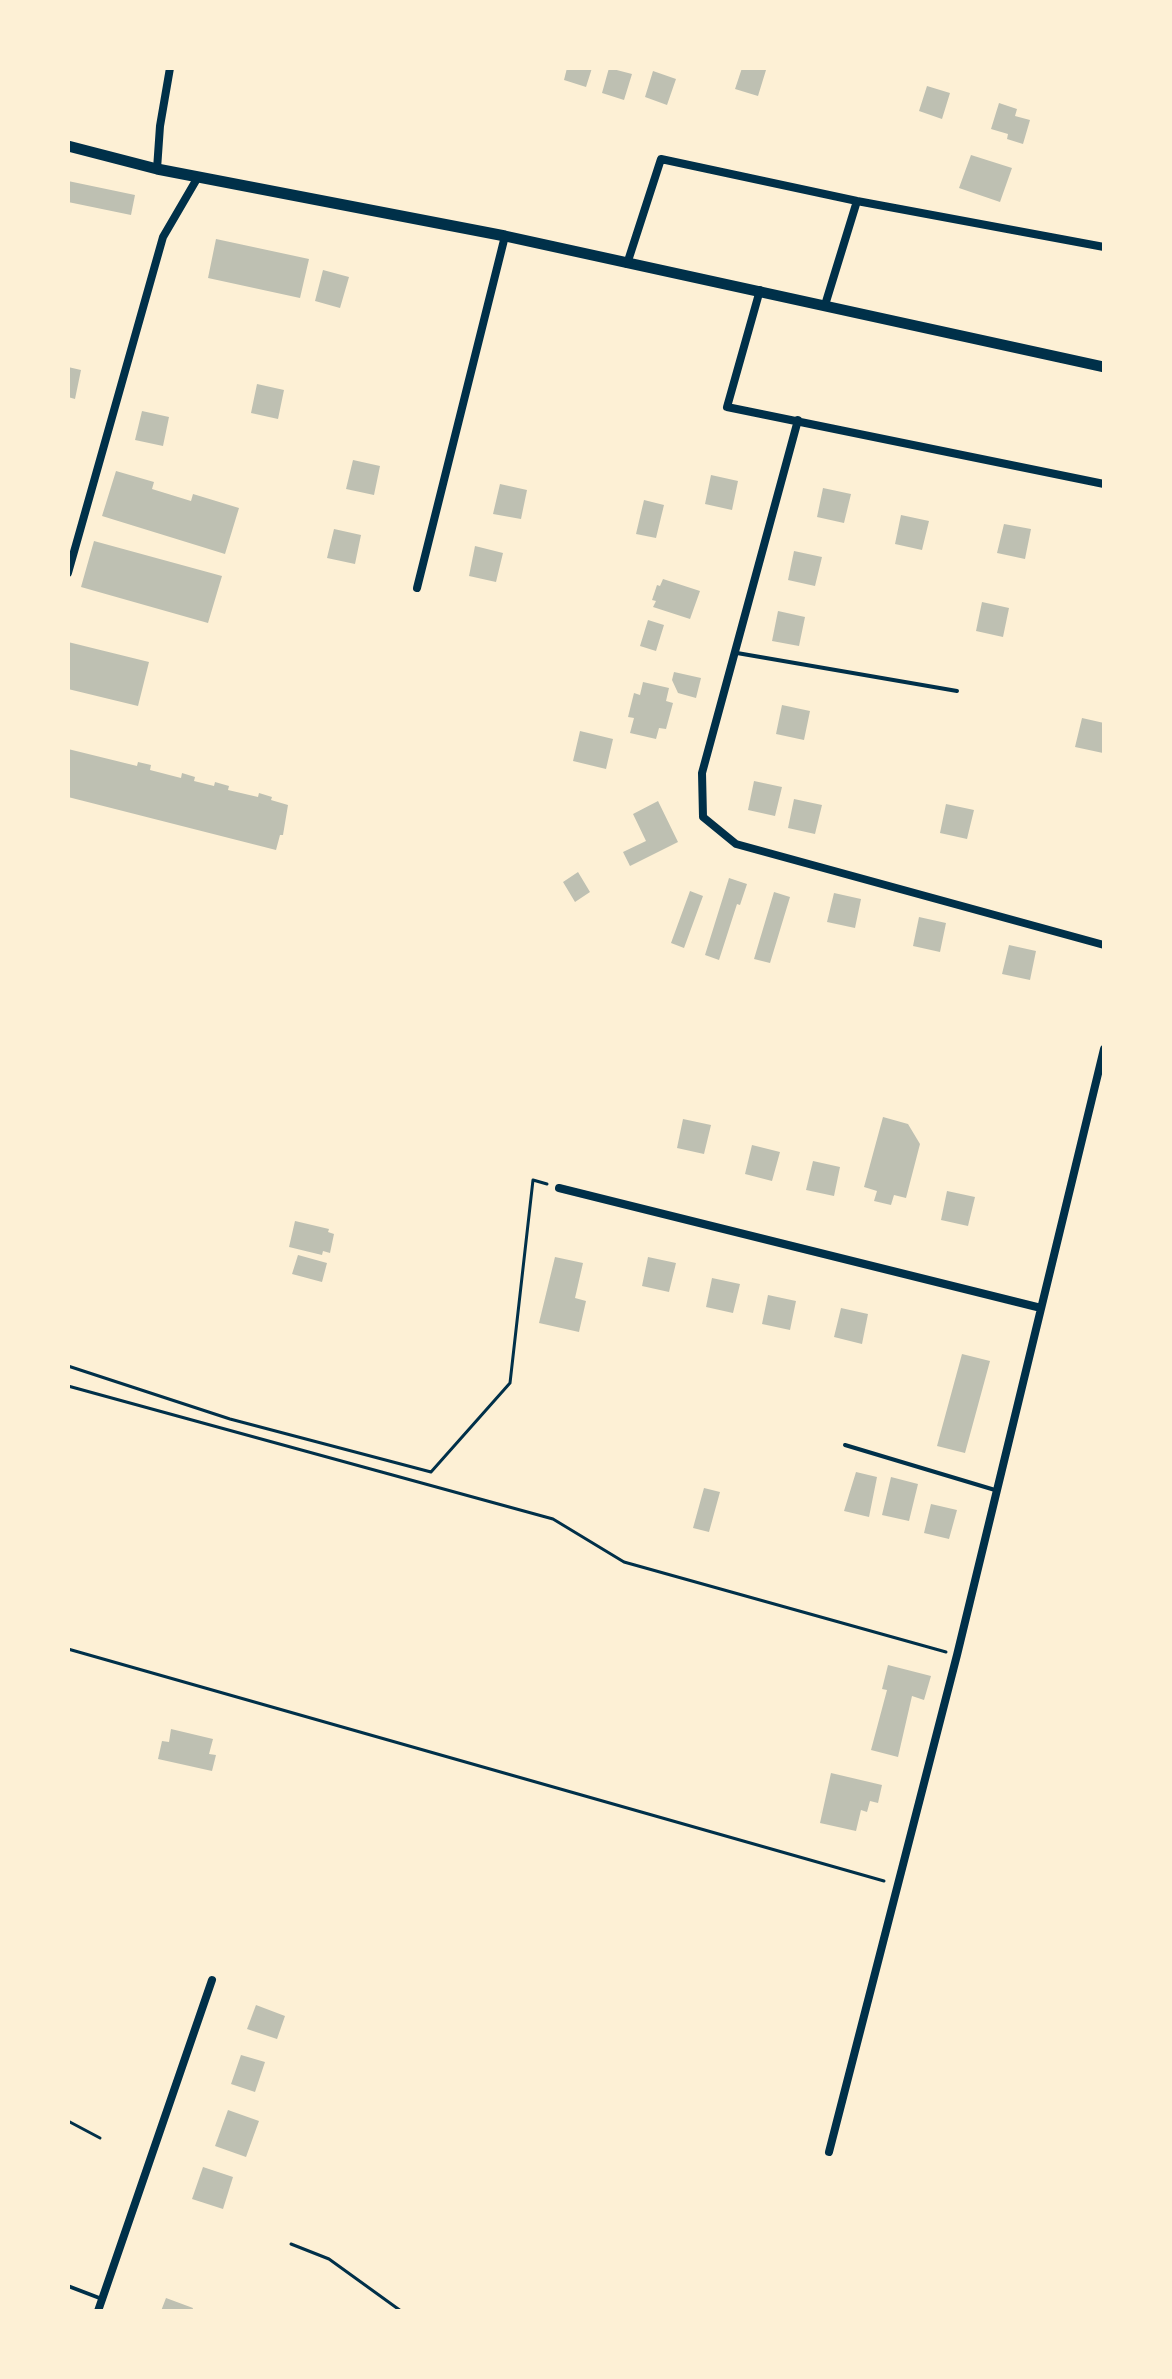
<!DOCTYPE html>
<style>
body{margin:0}
#map{position:relative;width:1172px;height:2379px;overflow:hidden;background:#fdf0d5;font-family:Manrope,sans-serif}
canvas{display:block}
.frame{position:absolute;inset:0;border:70px solid #fdf0d5;pointer-events:none}
</style>
<div id="map">
<canvas width="1172" height="2379"></canvas>
<div class="frame"></div>
</div>
<script>
const context = document.querySelector('canvas').getContext('2d');
context.lineJoin = 'round';
function fillPath(path, color) { context.fillStyle = color; context.fill(path, 'evenodd'); }
function stroke(path, color, width, dash) { context.strokeStyle = color; context.lineWidth = width; context.lineCap = dash ? 'butt' : 'round'; context.setLineDash(dash || []); context.stroke(path); }
fillPath(new Path2D(`
 M567 68H592L586 87 564 80Z
 M609 68 632 74 624 100 602 93Z
 M742 68 766 70 758 96 735 89Z
 M653 71 676 79 667 105 645 97Z
 M927 86 950 93 942 119 919 111Z
 M999 103 1017 109 1015 116 1030 120 1023 144 1007 139 1008 134 991 129Z
 M971 155 1012 168 1000 202 959 188Z
 M68 181 135 195 131 215 68 202Z
 M216 239 309 259 300 298 208 278Z
 M323 270 349 277 340 308 315 301Z
 M68 367 81 370 75 399 68 397Z
 M257 384 284 390 278 419 251 413Z
 M142 411 169 417 163 446 135 440Z
 M353 460 380 466 374 495 346 489Z
 M116 471 154 482 152 489 191 501 193 494 239 508 225 554 102 516Z
 M711 475 738 481 732 510 705 504Z
 M500 484 527 490 521 519 493 514Z
 M823 488 851 494 844 523 817 517Z
 M644 500 664 505 656 538 636 534Z
 M901 515 929 521 922 550 895 544Z
 M1004 524 1031 529 1025 559 997 553Z
 M334 529 361 535 355 564 327 558Z
 M94 541 222 576 208 623 81 587Z
 M475 546 503 553 496 582 469 576Z
 M794 551 822 557 815 586 788 580Z
 M663 579 700 591 690 619 653 607 656 601 652 600 657 585 660 586Z
 M982 602 1009 608 1003 637 976 631Z
 M778 611 805 617 799 646 772 641Z
 M648 620 664 625 656 651 640 646Z
 M68 642 149 662 138 706 68 689Z
 M674 672 701 678 696 698 678 693 672 680Z
 M643 682 669 688 666 701 673 703 666 729 659 728 656 739 630 733 634 718 628 717 634 693 640 695Z
 M782 705 810 711 804 740 776 734Z
 M1082 718 1104 723 1103 753 1075 747Z
 M580 731 613 739 606 769 573 761Z
 M68 749 137 766 138 762 151 765 150 770 181 778 182 773 195 777 194 781 214 786 215 782 229 786 228 790 258 797 259 793 272 797 271 800 288 805 283 835H280L276 850 68 797Z
 M754 781 782 787 775 816 748 810Z
 M794 799 822 805 815 834 788 828Z
 M658 801 678 842 630 866 623 852 646 841 633 814Z
 M946 804 974 810 967 839 940 833Z
 M578 872 590 892 575 902 563 882Z
 M729 878 747 884 740 905 737 904 719 960 705 955Z
 M690 891 703 896 684 948 671 943Z
 M774 892 790 897 770 963 754 959Z
 M834 893 861 899 855 928 827 922Z
 M919 917 946 923 940 952 913 946Z
 M1009 945 1036 951 1030 980 1002 974Z
 M883 1117 908 1124 920 1144 906 1198 894 1195 891 1205 874 1201 877 1191 864 1187Z
 M683 1119 711 1125 704 1154 677 1148Z
 M752 1145 780 1152 772 1181 745 1174Z
 M813 1161 840 1167 834 1196 806 1190Z
 M947 1191 975 1197 968 1226 941 1220Z
 M295 1221 329 1229 328 1232 334 1234 330 1253 323 1251 322 1255 289 1247Z
 M298 1255 327 1263 322 1282 292 1274Z
 M555 1257 583 1263 575 1298 586 1301 579 1332 539 1323Z
 M648 1257 676 1263 669 1292 642 1286Z
 M712 1278 740 1284 733 1313 706 1307Z
 M768 1295 796 1301 790 1330 762 1324Z
 M841 1308 868 1314 862 1344 834 1337Z
 M962 1354 990 1361 965 1453 937 1446Z
 M856 1472 877 1477 869 1517 844 1511Z
 M891 1477 918 1484 909 1521 882 1515Z
 M704 1488 720 1492 709 1532 693 1528Z
 M931 1504 957 1510 949 1539 924 1533Z
 M888 1665 931 1676 924 1700 912 1696 898 1757 871 1750 887 1690 882 1689Z
 M171 1729 213 1739 209 1754 216 1755 212 1771 158 1759 162 1741 169 1742Z
 M831 1773 882 1785 878 1803 870 1801 867 1812 861 1810 856 1831 820 1823Z
 M256 2005 285 2016 277 2039 247 2029Z
 M241 2055 265 2062 255 2092 231 2084Z
 M228 2110 259 2121 246 2157 215 2146Z
 M203 2167 233 2177 223 2209 192 2199Z
 M166 2298 193 2308 192 2311H161Z`), '#bec0b2');
stroke(new Path2D(`
 M68 1366 230 1419 431 1472 510 1383 533 1180 547 1184
 M68 1386 553 1519 624 1562 946 1652
 M68 1649 884 1881
 M68 2121 100 2138
 M291 2244 329 2259 401 2311`), '#003049', 3);
stroke(new Path2D(`
 M737 653 957 691
 M845 1445 995 1490
 M68 2286 102 2299`), '#003049', 4);
stroke(new Path2D(`
 M157 169 160 126 170 68
 M627 264 661 159 857 201 1104 247
 M760 290 727 407 1104 484
 M825 305 857 201
 M798 420 702 773 703 817 736 844 1104 945
 M68 573 163 237 198 177
 M417 588 505 236
 M559 1188 1041 1308
 M829 2152 957 1655 1104 1049
 M98 2311 212 1980`), '#003049', 8);
stroke(new Path2D(`
 M68 146 157 169 505 236 1104 367`), '#003049', 11);
</script>
